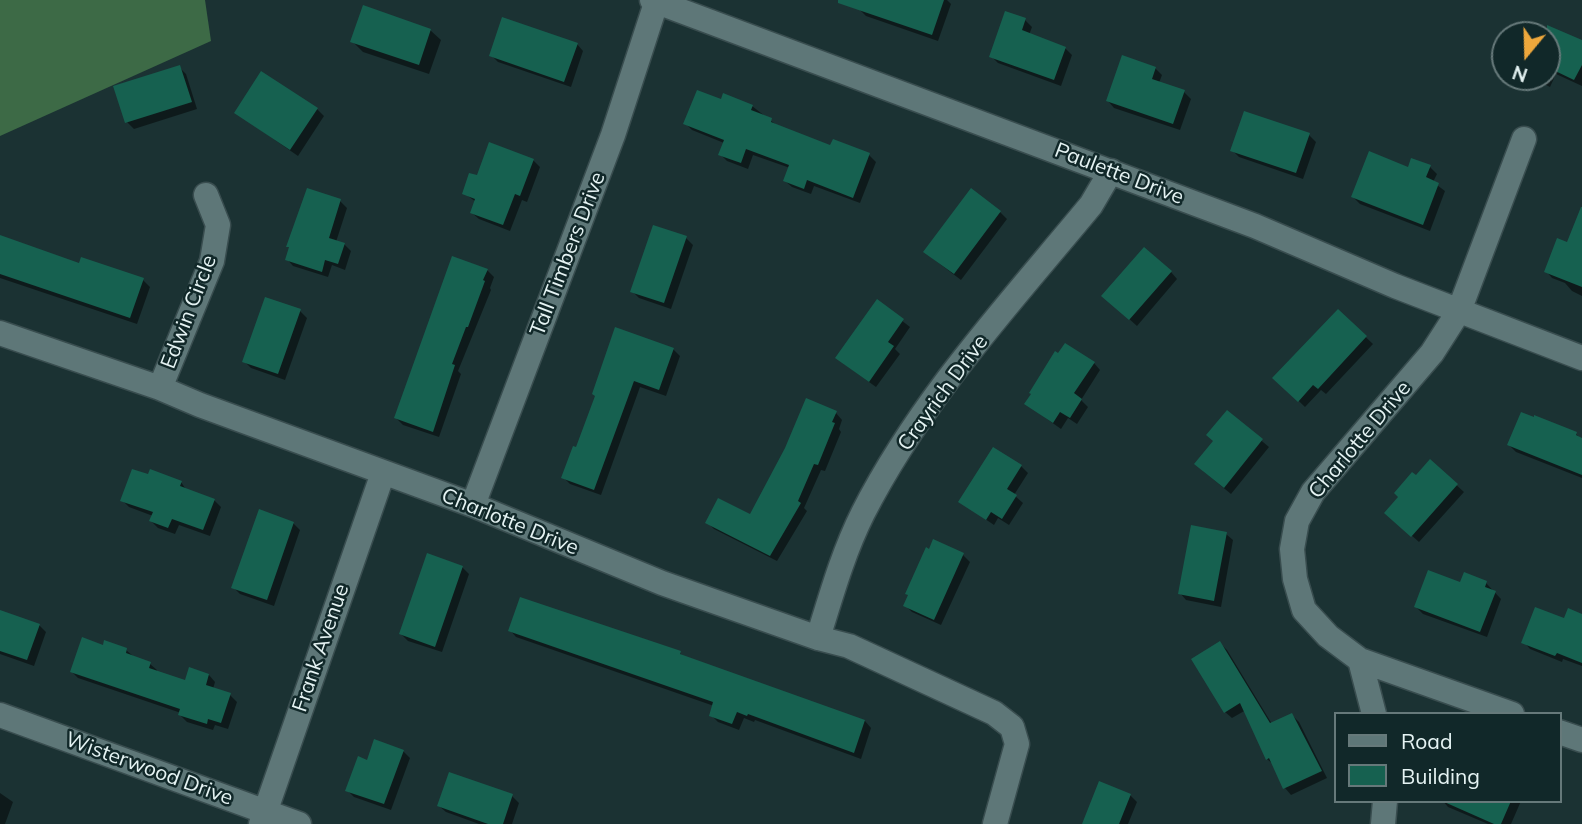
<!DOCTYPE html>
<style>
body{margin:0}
#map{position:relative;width:1582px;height:824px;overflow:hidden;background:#1b3233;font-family:Mulish,sans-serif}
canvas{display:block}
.legend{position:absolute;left:1334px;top:712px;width:228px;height:91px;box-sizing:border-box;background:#112829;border:2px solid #66797a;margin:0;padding:9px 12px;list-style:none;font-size:21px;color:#e5f3f3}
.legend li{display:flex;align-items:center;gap:14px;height:35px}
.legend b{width:35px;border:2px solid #66797a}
.north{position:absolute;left:1491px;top:21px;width:70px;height:70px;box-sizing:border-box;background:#112829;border:2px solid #66797a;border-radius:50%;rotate:199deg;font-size:19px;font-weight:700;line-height:28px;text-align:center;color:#e5f3f3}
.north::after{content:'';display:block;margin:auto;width:24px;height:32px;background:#eea83c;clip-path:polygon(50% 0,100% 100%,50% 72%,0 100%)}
</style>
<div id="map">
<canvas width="1582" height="824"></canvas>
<ul class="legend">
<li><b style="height:9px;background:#5e7778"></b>Road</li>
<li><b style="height:19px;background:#166150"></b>Building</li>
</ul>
<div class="north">N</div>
</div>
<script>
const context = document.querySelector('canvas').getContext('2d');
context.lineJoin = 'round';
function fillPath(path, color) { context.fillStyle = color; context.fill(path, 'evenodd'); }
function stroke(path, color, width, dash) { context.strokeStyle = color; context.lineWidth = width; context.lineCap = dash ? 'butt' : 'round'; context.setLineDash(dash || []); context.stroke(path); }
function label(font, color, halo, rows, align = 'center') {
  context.font = font + ' Mulish,sans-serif'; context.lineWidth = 5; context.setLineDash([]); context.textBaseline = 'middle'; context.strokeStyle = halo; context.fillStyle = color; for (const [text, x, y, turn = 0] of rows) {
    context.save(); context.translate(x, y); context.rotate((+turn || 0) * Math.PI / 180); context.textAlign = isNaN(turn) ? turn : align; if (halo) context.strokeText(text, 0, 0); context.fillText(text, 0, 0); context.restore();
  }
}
fillPath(new Path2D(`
 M0 0H205L211 41 0 136Z`), '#3d6a46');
fillPath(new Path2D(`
 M862 0H947L951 4 938 41 866 16 859 9Z
 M1025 20 1032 27 1029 35 1065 48 1072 55 1061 86 998 63 991 56Z
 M1549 28 1582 42V86L1556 74 1550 87 1530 77H1547L1545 35Z
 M430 30 441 40 429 74 363 52 352 41Z
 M577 44 583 51 571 87 498 62 491 55Z
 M179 67 186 74 197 109 134 129 127 122Z
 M1155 68 1162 75 1159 83 1184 92 1191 99 1180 130 1114 108 1108 101Z
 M722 101 752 106 779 127 831 147 869 155 876 162 860 203 814 186 811 194 792 187 785 181 790 168 753 155 748 169 727 161 720 154 724 143 692 130 686 124Z
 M317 109 324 116 298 156 236 113Z
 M1309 135 1316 142 1303 179 1239 157 1232 150Z
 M533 160 540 167 527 202 522 200 510 231 479 219 472 213 476 202 464 193 478 178Z
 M1430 167 1437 174 1433 182 1445 191 1430 231 1360 204 1353 197 1409 169Z
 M340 201 347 208 336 242 344 244 351 251 345 270 332 265 328 277 293 266 287 259 290 248 288 246Z
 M1000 212 1007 219 961 280 932 258Z
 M1582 232V296L1572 291 1565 283 1552 278 1546 271 1568 244Z
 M0 237 80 265 143 280 150 287 137 324 0 278Z
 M686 238 693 245 671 309 639 298 632 291Z
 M487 270 494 277 490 288 491 290 458 371 461 374 439 437 403 425 396 418Z
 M1171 272 1177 279 1137 326 1108 300Z
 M878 302 910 327 895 349 900 354 876 387 844 364Z
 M300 311 307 318 285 380 251 368 244 361Z
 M1338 311 1373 344 1326 394 1321 390 1305 407 1275 378Z
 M673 349 680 356 666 396 640 387 601 495 570 484 563 477 577 449 597 397Z
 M1094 363 1100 370 1081 400 1088 407 1077 424 1068 418 1061 429 1026 404 1033 394Z
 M1227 412 1269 447 1231 494 1203 471Z
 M836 413 842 420 839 429 841 432 825 471 821 470 804 508 807 511 777 561 714 529 707 522 751 517Z
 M1576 434 1582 440V478L1516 452 1509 445Z
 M993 449 1021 466 1028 473 1014 495 1023 503 1009 525 998 518 994 525 960 502Z
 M1430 461 1464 492 1419 542 1393 519 1416 477Z
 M181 482 187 491 214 500 221 507 210 536 179 525 175 534 158 528 151 521 153 516 129 507 122 500Z
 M293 523 300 530 274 606 240 594 233 587Z
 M1226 534 1233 540 1221 607 1186 600 1180 593Z
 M934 542 963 555 970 562 941 625 912 612 905 605Z
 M462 567 469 574 442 652 408 641 401 634Z
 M1486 583 1501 599 1487 637 1423 614 1416 607 1461 585Z
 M0 612 39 625 46 632 34 666 0 654Z
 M1582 616V666L1563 659 1562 662 1530 649 1524 642 1565 621Z
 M510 630 680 653 683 657 865 721 871 728 861 759 755 720 754 722 744 718 739 730 718 722 711 715 714 706 516 637Z
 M1220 643 1227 650 1272 724 1292 715 1299 722 1327 778 1291 795 1285 788 1275 766 1267 759 1246 710 1232 718 1225 712Z
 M104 647 126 650 133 656 150 664 157 670 156 673 186 682 209 675 215 682 213 689 230 695 237 702 228 729 215 725 213 730 187 722 180 715 181 713 78 678 72 672Z
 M403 751 410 758 391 810 354 797 347 790 368 762Z
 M0 793 13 802 5 824H0Z
 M1130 795 1137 802 1128 824H1084Z
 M512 796 519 803 512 824H479L446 812 439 806Z
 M1443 801H1521L1511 824H1488L1448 807Z`), '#0007');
fillPath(new Path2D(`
 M838 0H944L932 35 838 3Z
 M363 5 431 29 419 65 350 42Z
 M1005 11 1026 18 1022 30 1066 47 1054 80 989 57Z
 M502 17 578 43 564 82 489 56Z
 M1547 25 1582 40V65L1574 80 1547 67Z
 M1122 55 1156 67 1152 79 1185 90 1173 124 1106 101Z
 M180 65 192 102 125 123 113 86Z
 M261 71 318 108 290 150 234 113Z
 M697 90 721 99 723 93 753 105 751 110 772 118 771 122 830 145 833 139 870 153 853 198 807 180 804 189 783 181 789 165 746 149 741 163 718 155 724 140 683 124Z
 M1244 111 1310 133 1296 173 1230 151Z
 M489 142 534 159 520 196 515 194 503 225 470 213 475 199 462 194 469 173 477 175Z
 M1369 151 1408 167 1411 158 1431 165 1426 177 1439 183 1423 225 1351 197Z
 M307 188 341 199 329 238 345 243 338 264 325 260 322 272 285 260 289 247H286Z
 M971 188 1001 211 954 274 923 252Z
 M1581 207H1582V287L1544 272 1557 238 1567 242Z
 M653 225 687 236 664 303 630 292Z
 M0 235 79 263 81 257 144 278 130 318 0 274Z
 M1144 247 1172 271 1129 320 1101 296Z
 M452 256 488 269 483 280 485 281 468 327H466L452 364 455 365 433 432 394 418Z
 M265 297 301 309 278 374 242 362Z
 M877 299 904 319 888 342 894 346 869 382 835 358Z
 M1338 309 1367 336 1318 389 1313 385 1298 402 1272 378Z
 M615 327 674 348 659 390 634 381 594 490 561 478 573 446 576 447 595 396 592 394Z
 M1065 343 1095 362 1074 393 1082 399 1070 418 1060 412 1053 423 1024 404 1031 394 1029 393 1055 351 1058 353Z
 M806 398 837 411 832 422 835 423 818 465 814 464 798 501 801 503 770 556 705 523 718 498 750 514 785 448Z
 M1227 410 1263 439 1224 488 1194 464 1213 441 1206 435Z
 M1521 412 1534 417V415L1577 432 1576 435 1582 438V475L1507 445Z
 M993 447 1022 465 1007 489 1017 495 1002 519 991 512 986 520 958 502Z
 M1430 459 1458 484 1411 537 1384 513 1398 497 1394 493 1412 472 1416 475Z
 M132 469 148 474 150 469 182 481 180 486 215 499 203 530 172 519 168 528 149 521 153 512 120 501Z
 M259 509 294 522 267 600 231 588Z
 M1191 525 1227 532 1214 601 1178 594Z
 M933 539 964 553 934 620 903 606 908 595 905 594 926 547 929 549Z
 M427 553 463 566 435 647 399 634Z
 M1428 570 1460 582 1464 572 1487 581 1485 587 1496 591 1480 632 1414 607Z
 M520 597 681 651 680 654 865 720 854 753 748 714 747 716 737 712 732 724 709 716 713 702 508 631Z
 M1535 607 1564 618 1568 608 1582 614V663L1557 653 1555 656 1521 643Z
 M0 610 40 624 27 660 0 651Z
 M82 637 103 645 104 640 127 648 126 653 151 662 149 668 185 680 189 667 209 674 206 685 231 693 221 723 208 719 207 724 178 715 180 709 70 672Z
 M1220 641 1270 723 1292 713 1322 771 1283 789 1269 758 1266 760 1240 703 1224 713 1191 659Z
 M374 739 404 750 384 804 345 791 358 756 367 760Z
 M449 772 513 794 503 824H488L437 806Z
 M1099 781 1131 794 1119 824H1082Z
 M1442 801H1511L1501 824H1494Z`), '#166150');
const minor = new Path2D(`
 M652 0 1255 226 1395 286 1582 358
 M0 333 160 388 200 405 473 505 662 583 818 638 849 646 994 713 1012 727 1017 744 995 824
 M160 388 212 261 218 225 206 195
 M473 505 613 135 657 0
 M818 638C831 596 843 553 863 513 921 399 1010 303 1091 205L1111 171
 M1360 660 1374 714
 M1512 714 1360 660 1328 636 1304 610 1295 579 1292 549 1297 521 1313 492 1432 353 1459 311 1524 139
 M0 715 299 824
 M1559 732 1582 740
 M261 824 383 473
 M1383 824 1385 801`);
stroke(minor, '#394d4f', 27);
stroke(minor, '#5e7778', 24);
label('21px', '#e5f3f3', '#112829', [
 ["Paulette Drive",1119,174,21],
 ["Tall Timbers Drive",568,254,-69],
 ["Edwin Circle",189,312,-69],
 ["Crayrich Drive",943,393,-54],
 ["Charlotte Drive",1360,440,-50],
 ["Charlotte Drive",510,522,22],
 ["Frank Avenue",321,648,-71],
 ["Wisterwood Drive",149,769,20]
]);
</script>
